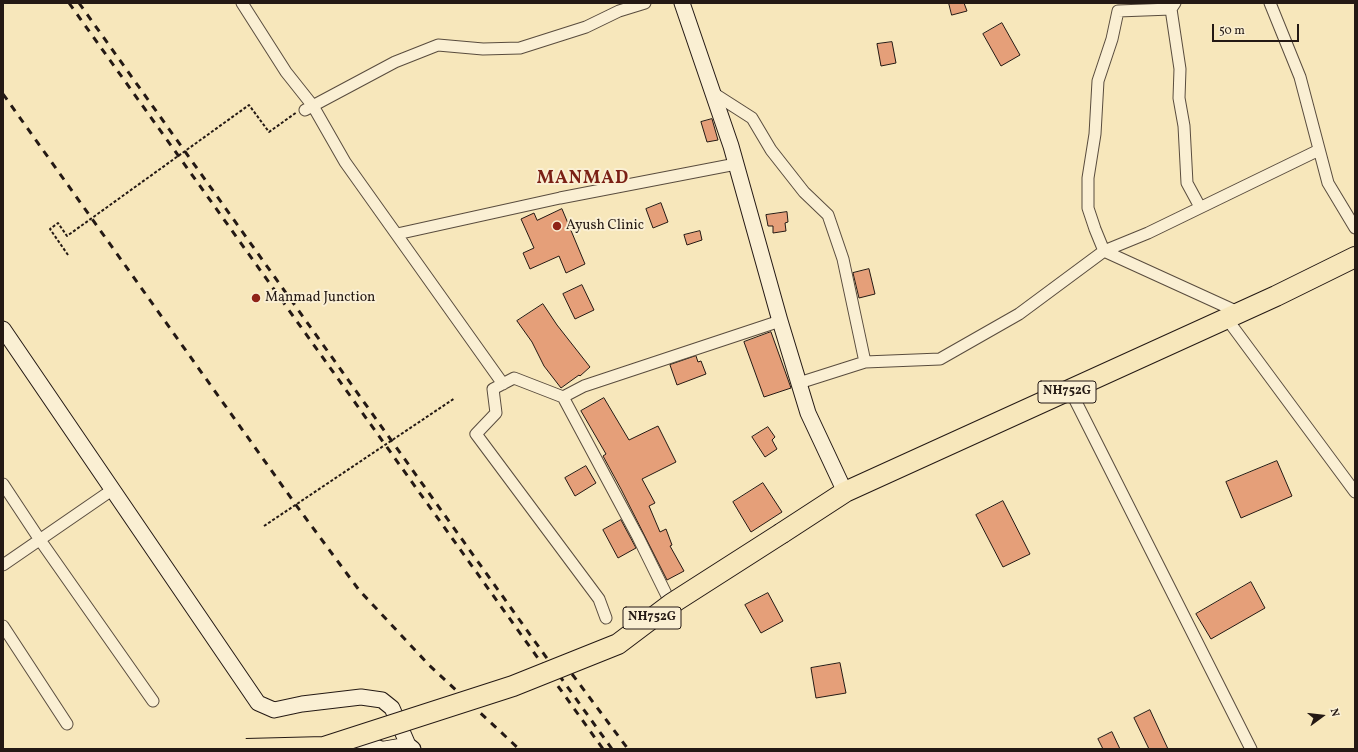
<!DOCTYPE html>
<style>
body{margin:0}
#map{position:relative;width:1358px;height:752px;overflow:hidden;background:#f7e7bb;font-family:Vollkorn,serif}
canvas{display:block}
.frame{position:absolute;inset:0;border:4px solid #241914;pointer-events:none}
.north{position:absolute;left:1302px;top:696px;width:40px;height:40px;-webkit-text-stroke:3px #faefd3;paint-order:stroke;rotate:75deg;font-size:11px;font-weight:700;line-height:16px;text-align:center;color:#241914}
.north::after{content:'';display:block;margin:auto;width:14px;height:18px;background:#241914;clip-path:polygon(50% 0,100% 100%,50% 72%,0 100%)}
.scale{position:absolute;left:1212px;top:24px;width:87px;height:18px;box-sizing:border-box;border:2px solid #241914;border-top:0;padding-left:5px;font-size:12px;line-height:14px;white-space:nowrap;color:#241914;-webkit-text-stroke:3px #faefd3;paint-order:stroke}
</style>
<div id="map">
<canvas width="1358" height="752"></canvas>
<div class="frame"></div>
<div class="north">N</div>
<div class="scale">50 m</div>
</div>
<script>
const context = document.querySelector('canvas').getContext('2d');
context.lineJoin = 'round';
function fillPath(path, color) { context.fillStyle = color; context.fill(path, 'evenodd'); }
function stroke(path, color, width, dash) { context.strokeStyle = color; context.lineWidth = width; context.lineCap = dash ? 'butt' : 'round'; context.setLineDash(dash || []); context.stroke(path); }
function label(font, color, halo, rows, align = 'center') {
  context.font = font + ' Vollkorn,serif'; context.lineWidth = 4; context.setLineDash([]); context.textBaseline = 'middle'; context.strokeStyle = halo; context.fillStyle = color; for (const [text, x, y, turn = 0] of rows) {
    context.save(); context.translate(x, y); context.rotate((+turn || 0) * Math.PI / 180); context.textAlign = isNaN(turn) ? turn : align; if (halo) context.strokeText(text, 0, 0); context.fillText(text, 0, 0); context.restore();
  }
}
const building = new Path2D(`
 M949 3H964L967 11 952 15Z
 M1002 23 1020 55 1001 66 983 34Z
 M892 42 896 63 881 66 877 44Z
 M712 119 718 140 707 142 701 122Z
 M661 203 668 222 653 228 646 209Z
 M562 209 585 264 566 273 559 256 530 269 523 253 534 248 521 219 534 213 537 220Z
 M787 212 788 222 785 223 786 231 773 233V226H768L766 215Z
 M700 231 702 240 687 245 684 235Z
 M869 269 875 294 859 298 853 273Z
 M582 285 594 310 575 319 563 294Z
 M543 304 557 325 590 367 580 376 579 375 561 388 544 366 532 342 517 321Z
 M771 332 791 388 764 397 744 342Z
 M696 356 698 362 701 361 706 374 677 385 670 365Z
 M604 398 629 440 658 426 676 462 642 479 655 503 649 506 660 532 666 529 672 545 670 546 684 571 667 580 621 489 603 456 606 454 581 411Z
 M768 427 775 437 772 440 777 449 765 457 752 437Z
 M1277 461 1292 496 1241 518 1226 482Z
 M586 466 596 483 575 496 565 478Z
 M763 483 782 512 751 532 733 502Z
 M1003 501 1030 554 1003 567 976 515Z
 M621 520 636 548 618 558 603 530Z
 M1251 582 1265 608 1211 639 1196 614Z
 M768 593 783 621 761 633 745 605Z
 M840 663 846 693 816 698 811 668Z
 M1150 710 1168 749H1149L1134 718Z
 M1112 732 1120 749H1103L1098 739Z`);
fillPath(building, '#e59f79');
stroke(building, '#241914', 1);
const street = new Path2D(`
 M242 3 286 72 313 106 345 162 503 384
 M1175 3 1171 9 1118 11 1112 39 1098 81 1095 134 1088 178V208L1095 229 1104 251 1148 233 1319 150
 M1270 3 1300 77 1328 183 1355 228
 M1171 9 1180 69 1179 98 1184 126 1187 183 1200 207
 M713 93 752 118 771 150 804 192 828 215 843 259 865 362 799 383
 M305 110 395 62 438 45 483 49 520 48 586 27 619 11 645 3
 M397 234 560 198 736 164
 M1227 319 1355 492
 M865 362 940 359 1019 314 1104 251 1240 313
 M1070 390 1251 749
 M563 397 514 378 493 389 496 413 476 434 599 599 606 618
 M3 484 40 540 153 701
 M3 565 112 490
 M671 604 638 537 563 397 584 386 780 321
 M3 626 67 724`);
const secondary = new Path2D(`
 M682 3 731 146 780 321 808 413 845 492
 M3 329 258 703 274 710 302 704 361 697 382 700 392 708 408 745
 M353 749 373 746 381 749
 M385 749 408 745 413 749`);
const highway = new Path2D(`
 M782 533 845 492 1276 296 1355 257`);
stroke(street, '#594c3e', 13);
stroke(secondary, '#241914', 17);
stroke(highway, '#241914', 22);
stroke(street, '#faefd3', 11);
stroke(secondary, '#faefd3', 15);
stroke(highway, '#f7e7bb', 20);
stroke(new Path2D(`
 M69 3 603 749
 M79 3 536 643 612 749
 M3 94 296 505 359 590 429 665 519 749
 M572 674 628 749`), '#241914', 3, [7, 7]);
const highwayBridge = new Path2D(`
 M246 749 324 747 513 686 618 644 671 604 782 533`);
stroke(highwayBridge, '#241914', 22, []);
stroke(new Path2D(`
 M68 255 50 229 58 223 67 236 249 105 269 132 297 112
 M264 526 455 398`), '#241914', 2, [3, 2]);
stroke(highwayBridge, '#f7e7bb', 20);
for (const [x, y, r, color] of [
 [557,226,5,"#8f2418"],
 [256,298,5,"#8f2418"]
]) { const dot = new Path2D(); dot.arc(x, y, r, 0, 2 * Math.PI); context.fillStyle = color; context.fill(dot); stroke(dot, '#faefd3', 1.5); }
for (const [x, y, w] of [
 [1067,392,58],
 [652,618,58]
]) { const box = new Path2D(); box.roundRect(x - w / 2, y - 11, w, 22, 3); context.fillStyle = '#faefd3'; context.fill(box); stroke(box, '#241914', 1); }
label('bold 13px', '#241914', null, [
 ["NH752G",1067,392],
 ["NH752G",652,618]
]);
label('14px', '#241914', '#faefd3', [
 ["Ayush Clinic",566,226],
 ["Manmad Junction",265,298]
], 'left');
context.letterSpacing = '1px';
label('bold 18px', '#7a1f14', '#faefd3', [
 ["MANMAD",583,180]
]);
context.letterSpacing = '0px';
</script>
